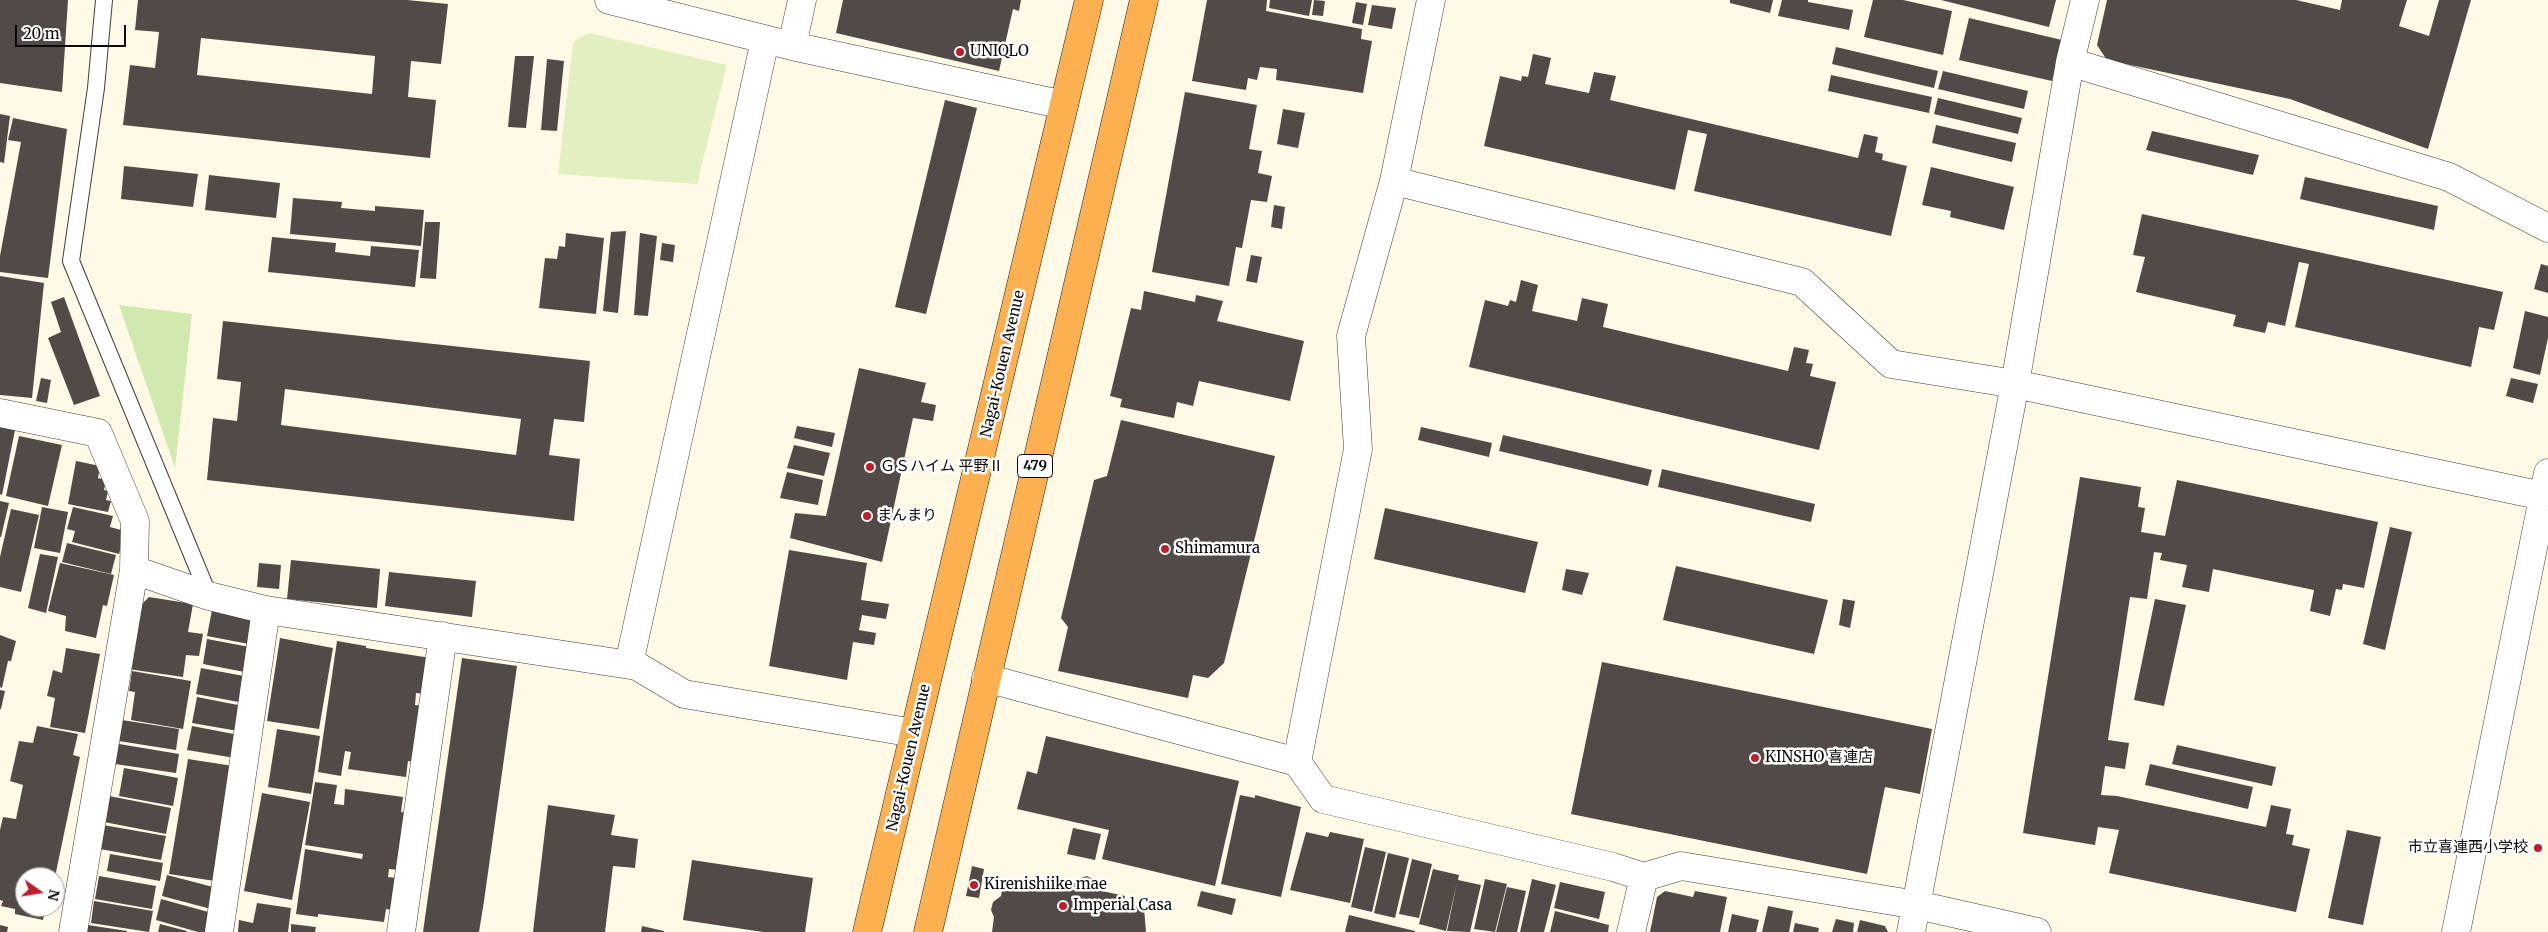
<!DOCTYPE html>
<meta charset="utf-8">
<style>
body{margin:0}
#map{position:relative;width:2548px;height:932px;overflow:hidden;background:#fff9e6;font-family:Merriweather,serif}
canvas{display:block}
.north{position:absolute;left:15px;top:867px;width:50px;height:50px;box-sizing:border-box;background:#fff;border:1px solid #9d9d9d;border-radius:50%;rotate:103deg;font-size:14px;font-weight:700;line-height:20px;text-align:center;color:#090909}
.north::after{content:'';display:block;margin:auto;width:18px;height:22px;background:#bd1e2d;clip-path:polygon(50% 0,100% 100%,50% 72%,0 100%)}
.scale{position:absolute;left:15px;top:25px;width:111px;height:22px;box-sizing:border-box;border:2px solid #090909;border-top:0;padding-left:6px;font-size:15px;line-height:18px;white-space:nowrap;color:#090909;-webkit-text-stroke:4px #fff;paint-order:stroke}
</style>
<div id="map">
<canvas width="2548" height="932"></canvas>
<div class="north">N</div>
<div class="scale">20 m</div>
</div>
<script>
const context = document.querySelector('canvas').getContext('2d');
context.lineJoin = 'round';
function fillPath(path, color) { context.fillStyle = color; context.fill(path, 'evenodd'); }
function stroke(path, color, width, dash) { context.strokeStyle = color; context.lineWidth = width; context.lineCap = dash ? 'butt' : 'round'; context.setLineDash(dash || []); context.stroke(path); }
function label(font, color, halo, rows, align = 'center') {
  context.font = font + ' Merriweather,"Noto Sans JP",serif'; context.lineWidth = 5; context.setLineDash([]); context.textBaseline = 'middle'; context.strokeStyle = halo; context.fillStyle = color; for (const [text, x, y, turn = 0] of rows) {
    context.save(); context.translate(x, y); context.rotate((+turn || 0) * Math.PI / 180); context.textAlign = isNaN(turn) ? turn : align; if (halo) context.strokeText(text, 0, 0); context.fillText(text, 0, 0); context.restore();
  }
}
fillPath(new Path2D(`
 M119 305 192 314 175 468Z`), '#d0e9af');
fillPath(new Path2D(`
 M589 33 727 65 697 184 558 174 573 42Z`), '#e2f0c1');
fillPath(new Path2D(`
 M0 0H68L62 92 0 83Z
 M138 0H407L448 4 441 64 411 61 408 97 436 100 430 158 123 125 130 65 155 68 159 32 135 30ZM201 38 375 56 372 94 197 75Z
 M843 0H1021L1019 11 1013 9 999 71 836 33Z
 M1207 0H1267L1266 11 1362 29 1361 39 1372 41 1363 93 1276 80 1277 69 1260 67 1257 80 1248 78 1246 90 1192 81Z
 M1270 0H1312L1309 16 1269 8Z
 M1314 0 1325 1 1323 16 1312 15Z
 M1730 0H1773L1770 13 1730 3Z
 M1782 0H1808V2L1853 10 1849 30 1778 16Z
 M1873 0H1903L1952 11 1943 55 1864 37Z
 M1941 0H2056L2049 27Z
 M2107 0H2296L2340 10 2342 0H2407L2399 26 2429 36 2439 0H2471L2428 149 2290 99 2107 60 2097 45Z
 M1356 2 1367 4 1363 25 1352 23Z
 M1372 5 1396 8 1392 29 1368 25Z
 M1969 18 2062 40 2052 81 1959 60Z
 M1836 47 1938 71 1934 88 1832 64Z
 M1533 54 1551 58 1545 84 1589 93 1594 72 1616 76 1610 100 1858 158 1864 134 1878 137 1875 152 1883 154 1882 160 1907 166 1891 236 1694 191 1707 134 1688 130 1675 190 1484 146 1500 76 1521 81 1522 76 1528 77Z
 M515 56H534L526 128 508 127Z
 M547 59 564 61 557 131 541 130Z
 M1943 71 2028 91 2024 109 1938 89Z
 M1831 75 1932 97 1929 113 1828 91Z
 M1185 92 1257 105 1249 149 1262 151 1258 173 1272 176 1267 202 1251 200 1242 248 1236 247 1229 286 1152 272Z
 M1938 98 2022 118 2018 134 1934 114Z
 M945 100 977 108 926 314 895 307Z
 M1283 109 1305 113 1298 148 1277 144Z
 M0 114 10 116 4 163 0 162Z
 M13 118 67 129 48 278 0 272V256L21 142 8 140Z
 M1936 125 2016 143 2012 162 1932 143Z
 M2152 131 2259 155 2253 175 2146 150Z
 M124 166 198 174 193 207 121 199Z
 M1931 167 2014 187 2004 230 1950 217 1951 211 1922 205Z
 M209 175 280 183 276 218 205 210Z
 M2305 177 2438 206 2434 230 2300 199Z
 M293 198 342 202 341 208 375 211V206L424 210 421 246 290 234Z
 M1274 205 1285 207 1282 229 1271 227Z
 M2142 214 2503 292 2494 330 2479 327 2471 367 2295 327 2309 264 2299 262 2285 326 2268 322 2265 333 2233 326 2236 315 2136 292 2145 257 2133 255Z
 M425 222H440L436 279 420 278Z
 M626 231 618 313 603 311 611 232Z
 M566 233 604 238 596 314 539 308 545 258 557 259 559 246 565 247Z
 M640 233 657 236 648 316 634 315Z
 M272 237 336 243 335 252 370 256 371 246 419 250 415 287 268 272Z
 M662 243 675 245 673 262 660 260Z
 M1251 255 1262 257 1257 283 1246 281Z
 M2541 264 2548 266V293L2534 289Z
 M0 276 44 283 32 398 0 395Z
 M1521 280 1538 285 1532 311 1577 321 1582 298 1608 304 1603 327 1788 371 1794 347 1809 350 1806 363 1813 364 1810 376 1836 382 1819 450 1469 367 1485 300 1508 306 1510 300 1516 302Z
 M1144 291 1195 302 1196 295 1223 301 1217 321 1304 341 1290 401 1199 381 1193 406 1177 402 1174 418 1120 407 1122 399 1110 396 1131 308 1141 310Z
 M64 297 100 396 74 405 48 338 61 332 51 302Z
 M2525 311 2548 317V338L2540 375 2513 368Z
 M223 321 590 361 584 422 554 419 549 455 580 459 574 521 207 480 213 418 237 421 241 382 217 379ZM285 389 521 419 516 455 281 425Z
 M859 368 926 383 921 402 936 405 933 421 913 418 882 562 790 538 795 513 826 516Z
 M41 378 51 380 47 403 36 401Z
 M2511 378 2538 384 2533 403 2506 396Z
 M1121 420 1275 456 1224 663 1208 678 1193 675 1188 698 1058 671 1068 627 1061 618 1094 480 1107 476Z
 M0 422 16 425 2 495 0 494Z
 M797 426 835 433 832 447 794 438Z
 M1421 427 1492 443 1489 457 1418 440Z
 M1503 435 1652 470 1648 486 1499 451Z
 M19 436 62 445 48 506 6 496Z
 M794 445 830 453 824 476 787 468Z
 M76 461 100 466 98 478 106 480 104 490 108 491 106 500 111 501 108 512 68 504Z
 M1662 469 1815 504 1811 522 1658 487Z
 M787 472 823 480 818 505 780 498Z
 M2080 477 2141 487 2138 507 2145 508 2141 532 2165 536 2177 480 2378 522 2364 588 2343 584 2342 590 2336 589 2330 616 2310 611 2314 590 2213 569 2209 592 2182 587 2187 565 2160 560 2162 553 2154 552 2147 599 2130 597 2108 740 2129 743 2125 769 2105 766 2101 795 2117 796 2266 827 2271 805 2291 809 2286 834 2294 835 2292 845 2310 849 2296 912 2109 873 2119 830 2098 827 2095 845 2023 833Z
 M0 501 9 503 1 537H0Z
 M42 507 68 512 60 553 34 548Z
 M73 507 113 516 110 527 125 531 119 554 72 542 75 531 67 529Z
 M1385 508 1538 542 1525 593 1374 559Z
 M11 509 39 515 21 592 0 587V557Z
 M2390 527 2412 532 2385 650 2363 644Z
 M67 543 116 555 111 574 62 562Z
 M789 550 867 563 861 600 889 604 886 619 862 615 859 630 876 633 874 645 853 642 847 680 769 666Z
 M40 554 58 557 46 613 28 608Z
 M291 560 380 569 377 608 287 599Z
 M60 563 114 575 107 606 103 605 96 638 65 631 66 616 48 611Z
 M259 563 281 565 279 589 257 587Z
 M1676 566 1828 600 1814 654 1663 620Z
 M1566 569 1589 573 1582 595 1562 590Z
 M389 572 476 581 472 617 385 606Z
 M149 597 193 604 188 632 203 634 199 656 186 655 183 677 128 669 138 608Z
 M1843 599 1855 601 1850 628 1839 625Z
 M2155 599 2186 605 2164 706 2134 700Z
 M212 610 254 618V645L207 636Z
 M0 635 16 641 11 661H8L2 688 0 687Z
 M280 638 333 648 319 729 267 721Z
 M207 639 255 648 250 673 203 664Z
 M337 641 366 646V648L431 658 425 694 416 693 415 705 423 706 415 762 408 761 406 777 348 769 351 752 345 751 341 776 318 772Z
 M66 648 100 654 85 733 50 727 55 698 47 696 53 670 62 673Z
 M462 658 517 666 484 901 479 932H423Z
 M1602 662 1932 729 1920 794 1885 787 1867 874 1571 814Z
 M201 668 249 677 244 703 196 694Z
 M132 671 191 681 183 729 131 720 135 692 129 691Z
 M0 690 5 691 1 709H0Z
 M197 697 243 706 238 731 192 723Z
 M122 720 179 729 176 750 119 741Z
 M37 726 78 734 73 755 80 757 55 877H25V907H46L43 920 15 914V909L1 906 3 901 0 900V830L3 817 16 819 23 785 10 781 19 741 33 743Z
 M192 726 239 735 235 758 187 750Z
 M277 729 320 736 311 794 268 787Z
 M1046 736 1239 781 1215 886 1102 859 1109 830 1017 809 1027 771 1037 774Z
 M119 744 179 754 176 773 115 764Z
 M2177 745 2276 767 2272 786 2172 764Z
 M188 759 233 766 215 881 169 874Z
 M2150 764 2253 787 2248 809 2145 785Z
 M124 768 178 778 173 806 119 796Z
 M315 782 337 785 334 804 344 805 345 789 403 797 401 812 407 813 400 870 389 869 388 877 397 878 393 910 386 909 384 922 318 914V917L296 914 305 849 362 859 363 854 305 845Z
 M262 793 310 802 292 900 244 891Z
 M1240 795 1255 798V795L1301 807 1281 897 1221 884Z
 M109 796 171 808 166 834 104 822Z
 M548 805 615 815 611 835 638 839 635 868 613 866 605 932H533Z
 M103 825 166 836 161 860 100 849Z
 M1073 828 1101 834 1095 860 1067 854Z
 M2347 830 2381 837 2363 925 2328 918Z
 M1306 832 1328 837 1330 832 1364 839 1350 903 1290 890Z
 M1365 847 1386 852 1372 912 1351 907Z
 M1388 853 1409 858 1395 918 1374 913Z
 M110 854 163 863 160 881 107 871Z
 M1412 859 1432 864 1419 918 1399 914Z
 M692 860 813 878 805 932H763L683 920Z
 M972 866 984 869 979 898 966 896Z
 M1433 869 1459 875 1458 880 1481 885 1470 932 1447 931 1457 882 1446 931 1419 924Z
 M167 875 217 888 211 909 162 896Z
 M99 876 156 886 152 909 95 899Z
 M1087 876 1094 880 1102 891 1125 896 1123 904 1144 908 1146 932H992L994 917 991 910 993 902 1001 896 1003 883 1030 888 1032 883 1056 888 1060 880 1074 882 1077 879Z
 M1485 879 1507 884 1495 932 1474 929Z
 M1532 879 1556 885 1544 932H1520Z
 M1560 882 1605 892 1599 919 1554 908Z
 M1507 887 1526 891 1517 932H1496Z
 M1201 891 1236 899 1232 915 1197 906Z
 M1665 891 1693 897 1695 891 1727 897 1720 932H1650L1657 897Z
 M161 899 212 913 207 932H198L156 920Z
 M94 901 153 911 149 932 91 923Z
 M257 903 291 908 288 932H238L239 920 253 923Z
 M1768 906 1793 911 1789 932H1762Z
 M1555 911 1609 925 1608 932H1550Z
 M1732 914 1759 920 1756 932H1728Z
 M1349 915 1415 931V932H1345Z
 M1836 919 1854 923 1853 932H1832Z
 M1860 920 1885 926 1888 932H1857Z
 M1795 923 1819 928 1818 932H1793Z
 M160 924 187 931V932H158Z
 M291 924 316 927 315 932H291Z
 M0 925 8 927 7 932H0Z
 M88 925 127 931V932H87Z
 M642 926 664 931V932H641Z`), '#524a46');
const service = new Path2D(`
 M104 0 96 88 71 261 209 596`);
const minor = new Path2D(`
 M609 0 792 46 1064 105
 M792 46 802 0
 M2070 62 2449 177 2548 228
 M1394 181 1802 282 1891 364 2015 384 2543 496
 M0 413 98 433 135 521 134 570 73 932
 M134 570 209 596 266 610 637 666 684 694 914 733
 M629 664 765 40
 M986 678 1297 762 1323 799 1613 867 1644 877 1681 866 1917 905 2037 932
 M1297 762 1358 449 1351 336 1394 181 1431 0
 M219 932 266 610
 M401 932 443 636
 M1631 932 1644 877
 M1911 932 2015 384 2070 62 2085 0
 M2456 932 2548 473`);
const trunk = new Path2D(`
 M867 932 1089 0
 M928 932 1144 0`);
stroke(service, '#3c3c3c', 18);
stroke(minor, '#3c3c3c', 29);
stroke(trunk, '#1a1a1a', 29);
stroke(service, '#fff', 16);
stroke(minor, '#fff', 28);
stroke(trunk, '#fcb04f', 28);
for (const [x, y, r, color] of [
 [960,52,5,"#bd1e2d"],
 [870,467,5,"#bd1e2d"],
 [867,516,5,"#bd1e2d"],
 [1165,549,5,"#bd1e2d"],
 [1755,758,5,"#bd1e2d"],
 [2538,848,5,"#bd1e2d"],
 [974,885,5,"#bd1e2d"],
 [1063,906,5,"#bd1e2d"]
]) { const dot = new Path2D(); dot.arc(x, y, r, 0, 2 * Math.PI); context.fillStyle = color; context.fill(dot); stroke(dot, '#fff', 2); }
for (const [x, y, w] of [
 [1035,466,35]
]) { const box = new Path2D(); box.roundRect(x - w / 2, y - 11.5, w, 23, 4); context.fillStyle = '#fff'; context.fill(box); stroke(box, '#090909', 1); }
label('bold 14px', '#090909', null, [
 ["479",1035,466]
]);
label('15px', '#090909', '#fff', [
 ["UNIQLO",970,52],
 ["ＧＳハイム 平野Ⅱ",880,467],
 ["まんまり",877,516],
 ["Shimamura",1175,549],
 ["KINSHO 喜連店",1765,758],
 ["市立喜連西小学校",2528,848,"right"],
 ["Kirenishiike mae",984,885],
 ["Imperial Casa",1073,906]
], 'left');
label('15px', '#090909', '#fff', [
 ["Nagai-Kouen Avenue",1003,364,-77],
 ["Nagai-Kouen Avenue",909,758,-77]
]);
</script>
